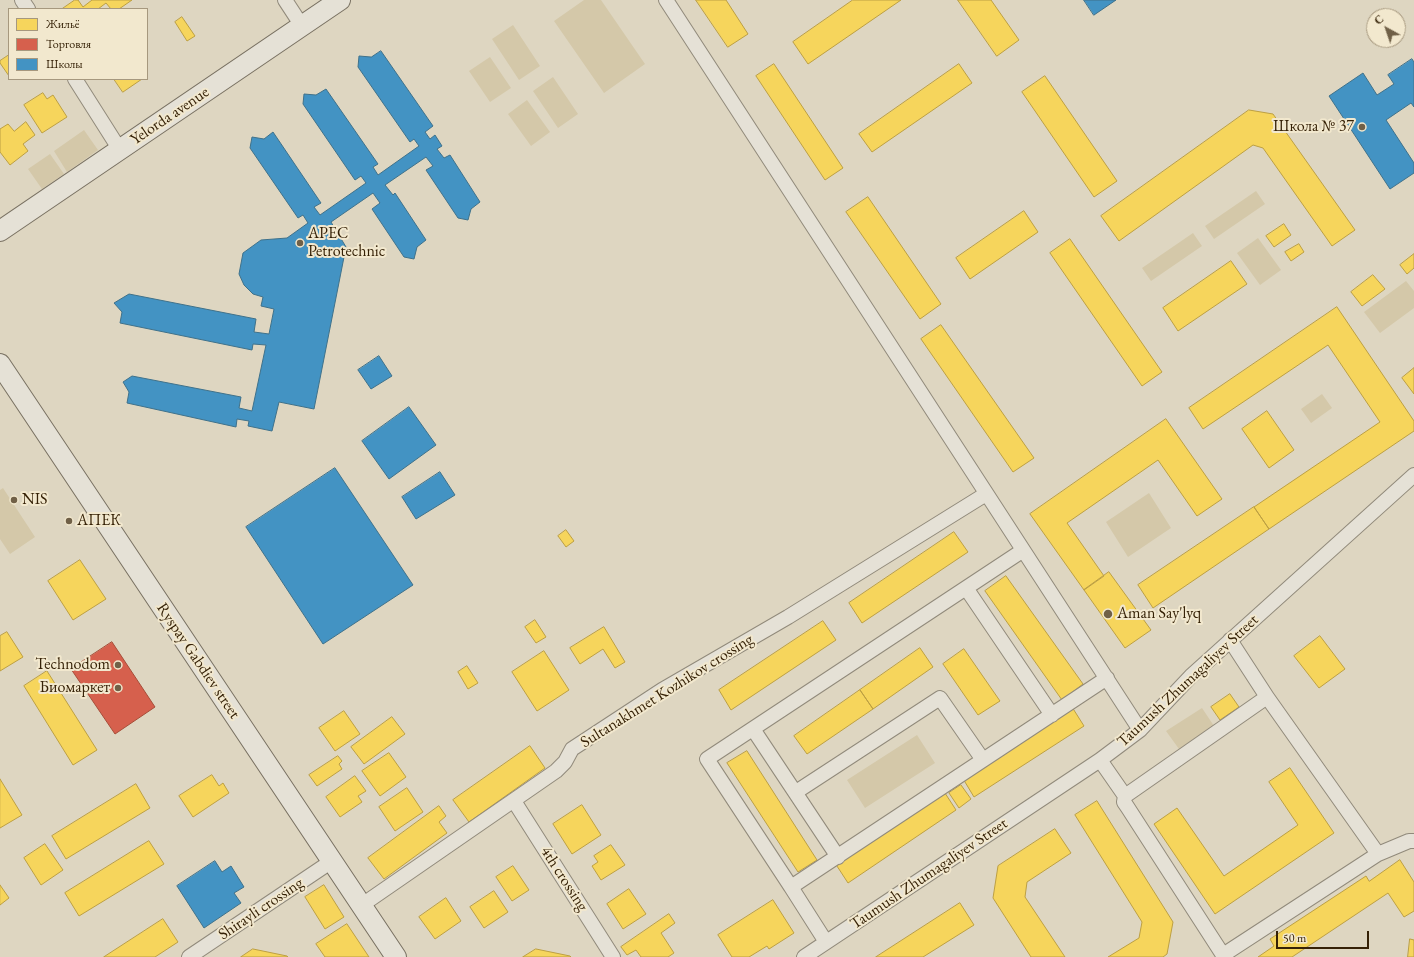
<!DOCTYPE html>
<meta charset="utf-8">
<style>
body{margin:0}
#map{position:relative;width:1414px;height:957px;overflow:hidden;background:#ded6c1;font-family:"EB Garamond",serif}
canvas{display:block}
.legend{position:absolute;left:8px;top:8px;width:140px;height:72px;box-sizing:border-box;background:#f2e8ce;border:1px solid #a6987e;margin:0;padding:5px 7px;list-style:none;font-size:12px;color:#352106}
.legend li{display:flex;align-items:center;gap:8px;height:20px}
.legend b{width:20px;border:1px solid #a6987e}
.north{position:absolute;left:1366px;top:8px;width:40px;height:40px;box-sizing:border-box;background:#f2e8ce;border:1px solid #a6987e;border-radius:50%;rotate:320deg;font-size:11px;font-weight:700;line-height:16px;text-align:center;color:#352106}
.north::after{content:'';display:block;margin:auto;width:14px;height:18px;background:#706047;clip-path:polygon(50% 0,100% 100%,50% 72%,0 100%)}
.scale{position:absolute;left:1276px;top:931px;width:93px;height:18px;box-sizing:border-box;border:2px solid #352106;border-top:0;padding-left:5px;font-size:12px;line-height:14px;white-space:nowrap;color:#352106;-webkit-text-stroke:3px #f2e8ce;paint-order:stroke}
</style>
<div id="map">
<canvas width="1414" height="957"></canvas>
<ul class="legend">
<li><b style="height:11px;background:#f6d55c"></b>Жильё</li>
<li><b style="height:11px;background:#d6604d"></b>Торговля</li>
<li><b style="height:11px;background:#4393c3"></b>Школы</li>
</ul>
<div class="north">С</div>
<div class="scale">50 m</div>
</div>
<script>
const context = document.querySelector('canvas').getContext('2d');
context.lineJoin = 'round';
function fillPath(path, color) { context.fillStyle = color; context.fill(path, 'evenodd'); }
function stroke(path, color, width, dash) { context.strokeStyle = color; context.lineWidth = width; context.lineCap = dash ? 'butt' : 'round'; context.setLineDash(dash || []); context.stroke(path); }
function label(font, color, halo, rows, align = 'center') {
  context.font = font + ' "EB Garamond",serif'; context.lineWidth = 4; context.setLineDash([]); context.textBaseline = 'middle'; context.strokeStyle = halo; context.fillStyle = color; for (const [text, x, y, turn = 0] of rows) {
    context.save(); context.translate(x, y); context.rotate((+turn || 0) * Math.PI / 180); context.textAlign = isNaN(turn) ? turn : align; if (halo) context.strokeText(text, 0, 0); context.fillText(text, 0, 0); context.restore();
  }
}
fillPath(new Path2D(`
 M584 0H601L645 64 604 93 554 21Z
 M513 25 540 66 519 80 492 39Z
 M490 57 511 88 490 102 469 71Z
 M553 77 578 114 558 128 533 91Z
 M527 100 550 132 531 146 508 114Z
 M84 130 98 150 67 172 54 151Z
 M50 154 64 174 42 189 28 169Z
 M1256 191 1265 204 1214 239 1205 226Z
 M1193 233 1202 246 1151 281 1142 268Z
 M1258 238 1281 270 1260 285 1237 253Z
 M1406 281 1414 291V308L1380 333 1364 312Z
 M1322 394 1332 408 1311 423 1301 409Z
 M3 488 35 537 10 554 0 539V490Z
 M1149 493 1171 528 1128 557 1106 522Z
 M1202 708 1214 726 1179 749 1166 731Z
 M917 735 935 763 865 808 847 780Z`), '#d4c8a9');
const homes = new Path2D(`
 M75 0H78L83 7 92 0H132L119 9H111L106 3 98 9H62Z
 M696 0H726L748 34 728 47Z
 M853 0H901L808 64 793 42Z
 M958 0H991L1019 40 997 56Z
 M182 17 195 36 187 41 175 22Z
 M9 55V76L0 63V61Z
 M774 64 843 168 825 180 756 76Z
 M959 64 972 83 872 152 859 134Z
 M1045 76 1117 181 1094 197 1022 92Z
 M114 79H142L123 92Z
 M43 93 47 99 53 95 67 117 42 133 24 105Z
 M1249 110 1273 114 1355 230 1332 246 1263 148 1253 145 1119 241 1101 216Z
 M26 122 35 135 23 144 28 151 10 165 0 152V129L8 124 14 131Z
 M868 197 941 304 920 319 846 212Z
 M1024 211 1038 232 970 279 956 258Z
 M1284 224 1291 235 1274 247 1266 236Z
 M1070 239 1162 372 1142 386 1050 253Z
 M1299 244 1304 252 1291 261 1285 252Z
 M1414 254V268L1407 274 1400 265Z
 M1231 261 1247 284 1178 331 1163 308Z
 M1373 275 1385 289 1362 306 1351 292Z
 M1337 307 1414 421V431L1269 529 1254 507 1380 422 1328 345 1203 429 1189 408Z
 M941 325 1034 458 1013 472 921 339Z
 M1414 368V394L1402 378Z
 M1267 411 1294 450 1269 468 1242 429Z
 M1166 419 1222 499 1197 516 1158 460 1067 523 1104 576 1084 590 1030 514Z
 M1254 507 1269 529 1153 608 1138 585Z
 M566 530 574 541 566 547 558 536Z
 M954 532 968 552 862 623 849 603Z
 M80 560 106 599 73 620 48 581Z
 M1109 572 1151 630 1125 648 1084 590Z
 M1006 576 1083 684 1062 700 985 591Z
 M535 620 546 637 536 643 525 627Z
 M823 621 836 640 731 710 719 690Z
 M604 627 625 662 615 668 603 649 580 664 570 648Z
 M7 632 23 657 0 671V636Z
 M1320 636 1345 669 1319 688 1294 656Z
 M920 648 933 667 873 709 860 690Z
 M964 649 1000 701 978 715 943 664Z
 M544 651 569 690 537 711 512 672Z
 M467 666 478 683 468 689 458 672Z
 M47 671 97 750 73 765 24 686Z
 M860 690 873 709 807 754 794 736Z
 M1230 694 1239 707 1220 720 1211 707Z
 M1072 707 1084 726 974 797 962 777Z
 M344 711 360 734 335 751 319 728Z
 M392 717 405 734 364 764 351 747Z
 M530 746 545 768 469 822 453 800Z
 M747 751 817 860 798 872 727 763Z
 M389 753 406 777 380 796 362 771Z
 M338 756 342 761 339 764 342 769 317 786 309 775Z
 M1290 768 1334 833 1215 914 1154 824 1177 808 1224 876 1298 825 1269 782Z
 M212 775 219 786 223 783 229 793 193 817 179 796Z
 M355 776 366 791 358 796 362 802 340 817 326 797Z
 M0 779 22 815 0 828Z
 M136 784 150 808 66 859 52 836Z
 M961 785 971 799 959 808 949 793Z
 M407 788 423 812 395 831 379 807Z
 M943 790 956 810 848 883 835 863Z
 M1097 801 1173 922 1167 954 1163 957H1108L1139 938 1142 922 1075 815Z
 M582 805 601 835 572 854 553 824Z
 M439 806 446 816 439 822 447 833 384 879 368 858Z
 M1055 829 1071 853 1027 882 1025 897 1065 957H1031L993 898 998 866Z
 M149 841 164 864 79 916 65 893Z
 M45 844 63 870 41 885 24 858Z
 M611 845 625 865 601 880 592 866 598 862 594 856Z
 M1400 860 1414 882V911L1404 917 1388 893 1292 957H1258L1274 946 1270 939 1366 876 1369 881Z
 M513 866 529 890 512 901 496 877Z
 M0 885 9 898 0 905Z
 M324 885 344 917 325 929 305 897Z
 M629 889 646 914 623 929 607 904Z
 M494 891 508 912 484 928 470 907Z
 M446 898 461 921 435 939 419 917Z
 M773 900 794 933 769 949 767 946 749 957H732L718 935Z
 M960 903 974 925 923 957H876Z
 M669 914 675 923 661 933 674 953 668 957H641L636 950 627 955 621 947Z
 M163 919 178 942 155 957H104Z
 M347 924 369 957H325L316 944Z
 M1410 939 1414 940V957H1408Z
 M253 949 287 956 288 957H241Z
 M536 949 570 956 571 957H523Z`);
fillPath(homes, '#f6d55c');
stroke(homes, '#bc9f42', 1);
const shops = new Path2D(`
 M112 642 155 707 115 734 71 669Z`);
fillPath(shops, '#d6604d');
stroke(shops, '#a64d38', 1);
const schools = new Path2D(`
 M1084 0H1116L1094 15Z
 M381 51 433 126 425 132 430 139 435 135 442 146 437 149 444 158 450 155 480 202 471 209 468 220 458 218 426 170 433 166 426 157 385 185 393 195 395 193 426 240 417 247 414 259 404 257 372 209 380 203 373 193 331 222 346 247 314 409 279 402 272 431 248 426 249 421 237 419 236 427 127 403 129 392 123 382 132 376 241 397 239 408 252 411 266 345 253 344 252 350 120 323 122 312 114 303 129 294 256 319 254 332 269 334 274 309 261 306 263 297 253 294 244 285 239 274 243 253 261 240 287 238 308 223 303 215 298 218 250 148 252 137 264 139 273 132 321 203 314 207 320 215 366 183 361 176 355 180 303 104 304 94 316 95 326 89 378 164 373 167 378 175 419 146 414 139 410 142 358 67 359 56 371 57Z
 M1412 59 1414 62V107L1411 103 1386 120 1414 163V173L1390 189 1329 96 1363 73 1377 95 1394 84 1388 75Z
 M379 356 392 376 371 389 358 370Z
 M409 407 436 445 389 479 362 441Z
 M335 468 413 585 323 644 246 527Z
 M440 472 455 495 416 519 402 497Z
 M215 861 222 872 231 866 244 887 234 893 241 903 204 928 177 886Z`);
fillPath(schools, '#4393c3');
stroke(schools, '#3f718a', 1);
const street = new Path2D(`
 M22 0 28 9
 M285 0 302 26
 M666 0 1140 730
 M75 79 120 150
 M1022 551 707 759 791 887 1107 678
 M966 588 1052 715
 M1230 640 1267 697 1378 854
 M753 729 838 857
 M1100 760 1125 796
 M796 792 940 698 983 760
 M514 801 613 957
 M791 887 826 942
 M362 905 556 771 565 762 572 749 662 690 788 617 986 494
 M1223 955 1128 808 1124 802 1125 796 1267 697
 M189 957 332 861
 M804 957 1100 760 1140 730 1191 676 1414 475
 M1224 957 1223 955 1378 854 1409 841H1414`);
const secondary = new Path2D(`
 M0 231 340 0
 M0 364 396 957`);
stroke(street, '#918a7b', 16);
stroke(secondary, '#797162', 22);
stroke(street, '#e5e1d6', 14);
stroke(secondary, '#e5e1d6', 20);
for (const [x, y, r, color] of [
 [1362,127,4,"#706047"],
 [300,243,4,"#706047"],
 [14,500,4,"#706047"],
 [69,521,4,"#706047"],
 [1108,614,5,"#706047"],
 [118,665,4,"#706047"],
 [118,688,4,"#706047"]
]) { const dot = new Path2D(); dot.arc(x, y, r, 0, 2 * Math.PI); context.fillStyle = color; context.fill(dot); stroke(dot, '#f2e8ce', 1.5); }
label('16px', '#352106', '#f2e8ce', [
 ["Yelorda avenue",170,116,-34],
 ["Ryspay Gabdiev street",198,661,56],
 ["Taumush Zhumagaliyev Street",1188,681,-43],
 ["Sultanakhmet Kozhikov crossing",667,691,-32],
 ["Taumush Zhumagaliyev Street",929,874,-34],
 ["4th crossing",564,879,57],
 ["Shirayli crossing",261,909,-34]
]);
label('16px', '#352106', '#f2e8ce', [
 ["Школа № 37",1354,127,"right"],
 ["APEC",308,234],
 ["Petrotechnic",308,252],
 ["NIS",22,500],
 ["АПЕК",77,521],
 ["Aman Say'lyq",1117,614],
 ["Technodom",110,665,"right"],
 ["Биомаркет",110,688,"right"]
], 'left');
</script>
